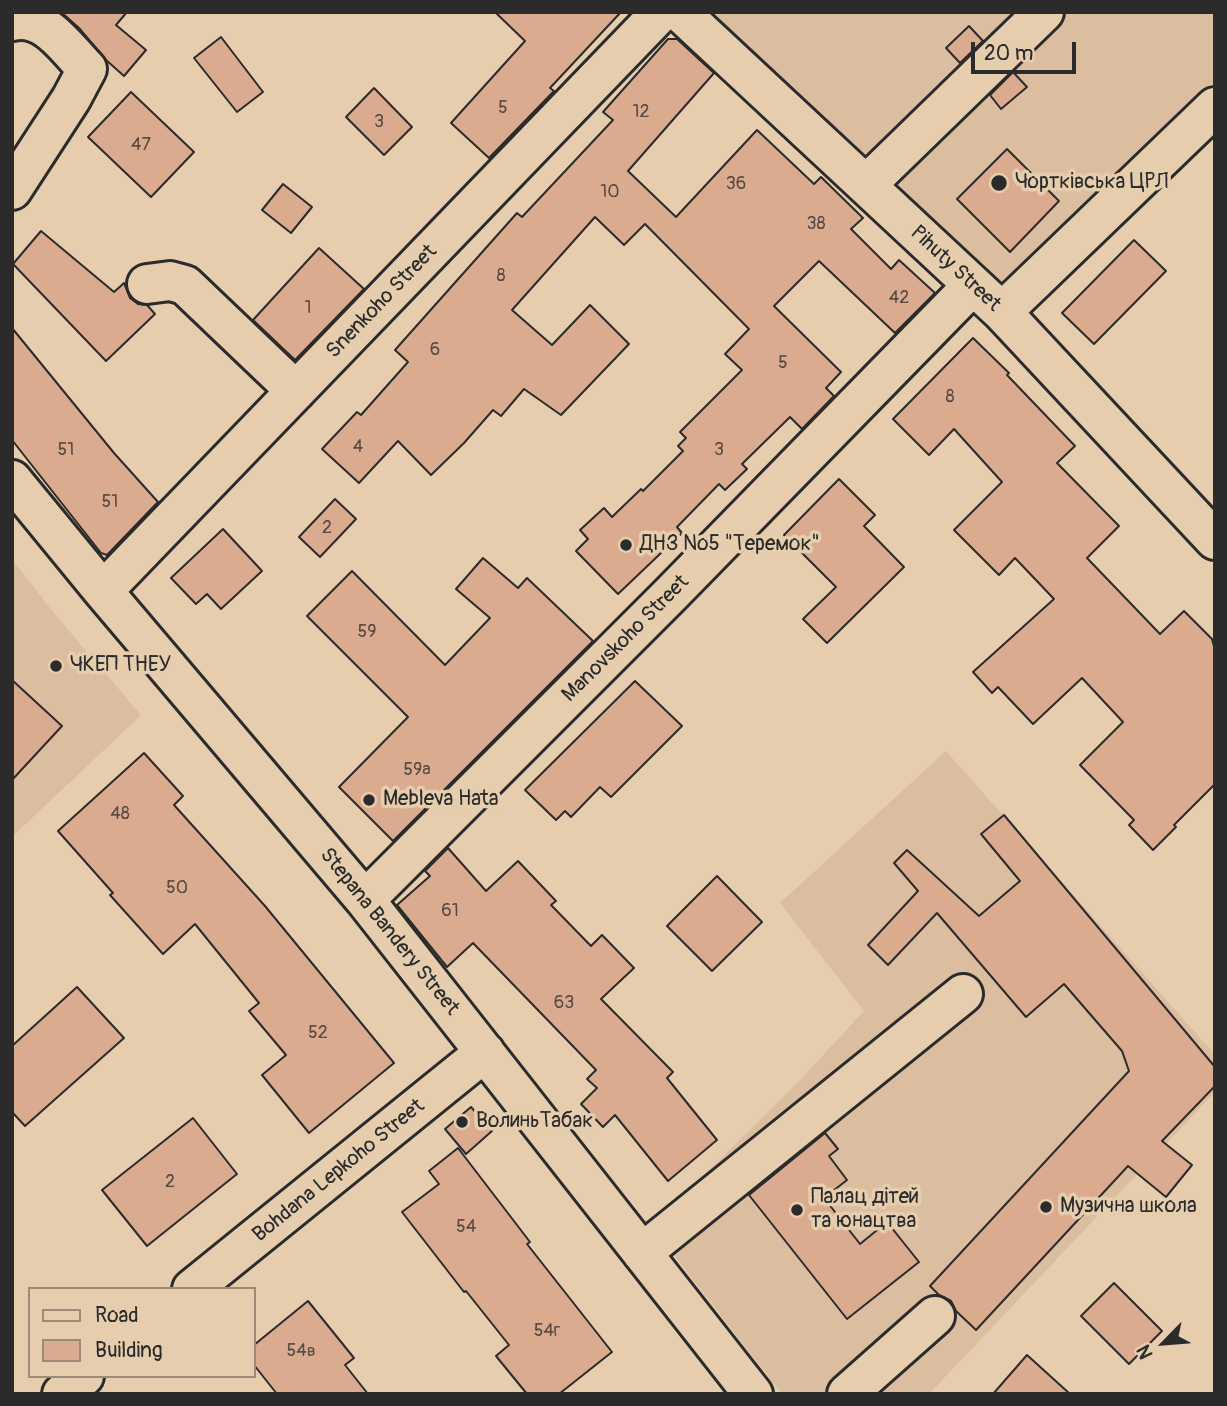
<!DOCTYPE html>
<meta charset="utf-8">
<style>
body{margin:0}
#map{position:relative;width:1227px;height:1406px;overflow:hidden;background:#e5cdad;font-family:Pangolin,sans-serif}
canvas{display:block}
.frame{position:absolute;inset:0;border:14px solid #2b2b2b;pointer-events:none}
.legend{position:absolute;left:28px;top:1287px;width:228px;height:91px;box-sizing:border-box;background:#e5cdad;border:2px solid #9b8c79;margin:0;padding:9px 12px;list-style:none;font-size:21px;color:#2b2b2b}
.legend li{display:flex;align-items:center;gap:14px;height:35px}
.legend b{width:35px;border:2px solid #9b8c79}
.north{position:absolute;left:1129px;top:1308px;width:70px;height:70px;-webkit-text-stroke:5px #e5cdad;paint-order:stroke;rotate:245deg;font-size:19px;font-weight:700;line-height:28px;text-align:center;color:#2b2b2b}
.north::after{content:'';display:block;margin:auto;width:24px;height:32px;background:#2b2b2b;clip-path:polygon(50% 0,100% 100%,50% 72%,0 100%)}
.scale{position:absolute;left:971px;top:42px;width:105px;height:32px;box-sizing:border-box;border:4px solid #2b2b2b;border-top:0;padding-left:9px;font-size:21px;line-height:24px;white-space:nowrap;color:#2b2b2b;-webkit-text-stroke:5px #e5cdad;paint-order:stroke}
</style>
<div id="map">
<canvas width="1227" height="1406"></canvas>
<div class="frame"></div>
<ul class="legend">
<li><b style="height:9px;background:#e5cdad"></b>Road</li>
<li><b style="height:19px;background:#dbab8f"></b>Building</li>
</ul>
<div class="north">N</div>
<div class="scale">20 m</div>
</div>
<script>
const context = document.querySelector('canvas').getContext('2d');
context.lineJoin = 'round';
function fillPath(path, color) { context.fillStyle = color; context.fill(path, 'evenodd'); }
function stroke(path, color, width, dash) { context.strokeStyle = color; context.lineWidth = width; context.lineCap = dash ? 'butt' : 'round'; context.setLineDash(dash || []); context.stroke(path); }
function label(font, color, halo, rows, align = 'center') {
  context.font = font + ' Pangolin,sans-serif'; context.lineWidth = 7; context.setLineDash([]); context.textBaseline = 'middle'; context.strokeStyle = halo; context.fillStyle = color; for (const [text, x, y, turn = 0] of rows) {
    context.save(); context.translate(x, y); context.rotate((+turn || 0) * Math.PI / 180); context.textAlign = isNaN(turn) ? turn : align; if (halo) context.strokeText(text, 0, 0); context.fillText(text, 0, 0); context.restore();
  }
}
fillPath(new Path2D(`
 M708 12H1215V81L1002 286Z
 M12 559 57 617 141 715 12 837Z
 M946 751 1215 1055V1092L929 1394H782L652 1227 800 1080 864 1011 780 903Z`), '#dbbd9f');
const building = new Path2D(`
 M61 12H127L116 25 146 50 124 76 106 60 79 28Z
 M495 12H621L550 88 554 91 489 158 451 123 525 41Z
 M969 26 983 41 960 63 946 48Z
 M221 37 263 92 237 112 194 58Z
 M668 39H677L714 73 628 171 676 217 757 130 814 184 821 177 863 218 851 229 891 269 899 260 935 293 895 333 819 261 774 306 841 372 826 388 834 396 802 429 790 417 742 464 747 469 725 490 719 484 677 527 682 533 618 594 576 551 588 539 580 530 604 508 612 517 641 489 643 491 683 451 678 446 686 438 680 432 742 370 725 354 749 329 645 224 624 245 595 217 512 310 552 345 590 305 629 344 561 415 524 389 501 416 493 410 464 443 431 475 398 441 359 483 322 449 357 412 361 415 408 362 395 350 517 213 522 217 613 120 603 112Z
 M1013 72 1027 87 1001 109 990 95Z
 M374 88 412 127 384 155 346 117Z
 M131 92 194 152 151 197 88 137Z
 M1007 149 1059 201 1010 252 957 199Z
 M283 184 312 207 291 233 262 210Z
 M41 231 114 292 124 283 130 298 138 304 147 305 155 314 106 361 13 264Z
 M1134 240 1166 271 1094 344 1062 313Z
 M319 248 364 289 295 360 253 320Z
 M12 328 114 453 158 502 107 555 101 553 12 440Z
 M973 338 1009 373 1007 375 1075 446 1057 463 1119 526 1087 558 1160 634 1184 611 1212 639 1215 650V784L1174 825 1176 827 1153 850 1129 825 1134 820 1080 765 1123 722 1082 678 1033 724 998 687 992 693 973 672 1054 599 1015 558 999 575 954 530 1002 482 954 429 929 455 893 419Z
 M839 479 875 515 864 526 904 567 827 643 803 619 836 587 784 535Z
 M335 499 356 519 320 557 299 537Z
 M223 529 262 571 221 609 207 594 196 604 171 578Z
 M483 558 518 588 527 578 593 641 393 841 339 787 408 717 307 616 352 571 445 665 490 618 456 589Z
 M12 680 62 726 12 780Z
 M635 681 682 726 611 797 600 787 571 817 565 811 556 820 525 790Z
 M144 753 183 796 174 805 265 906 394 1063 309 1133 262 1075 286 1055 249 1011 259 1003 195 924 163 954 110 895 113 893 58 831Z
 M1004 815 1215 1067V1086L1162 1141 1192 1165 1166 1197 1128 1166 976 1330 956 1311 951 1301 939 1295 930 1286 1129 1071 1122 1051 1064 984 1026 1017 937 913 888 965 868 945 918 891 894 863 907 850 979 916 1020 881 981 834Z
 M448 848 486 891 518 861 556 901 551 905 591 946 602 935 634 968 601 999 673 1072 667 1078 717 1140 668 1181 615 1115 603 1127 581 1104 597 1088 587 1079 596 1070 473 943 447 967 397 905 430 876 425 871Z
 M717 876 762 922 712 971 667 926Z
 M77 987 124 1038 25 1126 12 1112V1046Z
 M471 1107 492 1131 466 1154 445 1129Z
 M193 1118 237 1174 147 1246 102 1190Z
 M825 1133 838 1149 829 1156 847 1180 824 1198 860 1244 887 1222 919 1262 847 1319 749 1195Z
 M458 1148 530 1242 527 1244 612 1352 559 1394H527L496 1356 509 1345 466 1291 464 1292 402 1212 439 1184 429 1171Z
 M1114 1283 1162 1331 1129 1364 1081 1316Z
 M308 1301 354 1358 345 1365 368 1394H277L254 1365V1345Z
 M1027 1355 1070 1394H993Z`);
fillPath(building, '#dbab8f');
stroke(building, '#2b2b2b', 2);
const minor = new Path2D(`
 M680 12 1002 312 1215 540
 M12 21C45 13 67 49 87 69L71 99 12 190
 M866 185 1044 12
 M147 284 170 281 185 285 296 391
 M1002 312 1215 107
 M12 480 103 591 365 900 753 1394
 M103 591 661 12
 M365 900 671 594 973 285
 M642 1253 963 994
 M192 1289 485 1052
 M62 1394 84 1376
 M847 1394 935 1316`);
stroke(minor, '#2b2b2b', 44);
stroke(minor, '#e5cdad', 38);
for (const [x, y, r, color] of [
 [999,183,9,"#2b2b2b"],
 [626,545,7,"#2b2b2b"],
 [56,666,7,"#2b2b2b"],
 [369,800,7,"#2b2b2b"],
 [462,1122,7,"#2b2b2b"],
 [1046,1207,7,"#2b2b2b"],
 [797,1210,7,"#2b2b2b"]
]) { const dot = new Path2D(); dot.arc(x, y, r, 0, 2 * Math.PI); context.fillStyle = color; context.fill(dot); stroke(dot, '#e5cdad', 2.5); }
label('18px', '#574b44', null, [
 ["5",503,108],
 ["12",641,112],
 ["3",379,122],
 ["47",141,145],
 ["36",736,184],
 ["10",610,192],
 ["38",816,224],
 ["8",501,276],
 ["42",899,298],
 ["1",308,308],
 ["6",435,350],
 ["5",783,363],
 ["8",950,397],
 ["4",358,447],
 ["51",66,450],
 ["3",719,450],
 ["51",110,502],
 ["2",327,528],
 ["59",367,632],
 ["59а",417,770],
 ["48",120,814],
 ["50",177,888],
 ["61",450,911],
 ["63",564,1003],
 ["52",318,1033],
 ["2",170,1182],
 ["54",466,1227],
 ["54г",547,1331],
 ["54в",301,1351]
]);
label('21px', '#2b2b2b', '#e5cdad', [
 ["Чортківська ЦРЛ",1015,183],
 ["ДНЗ №5 \"Теремок\"",640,545],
 ["ЧКЕП ТНЕУ",70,666],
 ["Mebleva Hata",383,800],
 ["ВолиньТабак",476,1122],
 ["Палац дітей",811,1198],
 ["та юнацтва",811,1222],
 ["Музична школа",1060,1207]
], 'left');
label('21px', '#2b2b2b', '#e5cdad', [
 ["Pihuty Street",955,269,43],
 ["Snenkoho Street",382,302,-46],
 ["Manovskoho Street",626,639,-45],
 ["Stepana Bandery Street",389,932,51],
 ["Bohdana Lepkoho Street",339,1171,-39]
]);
</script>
